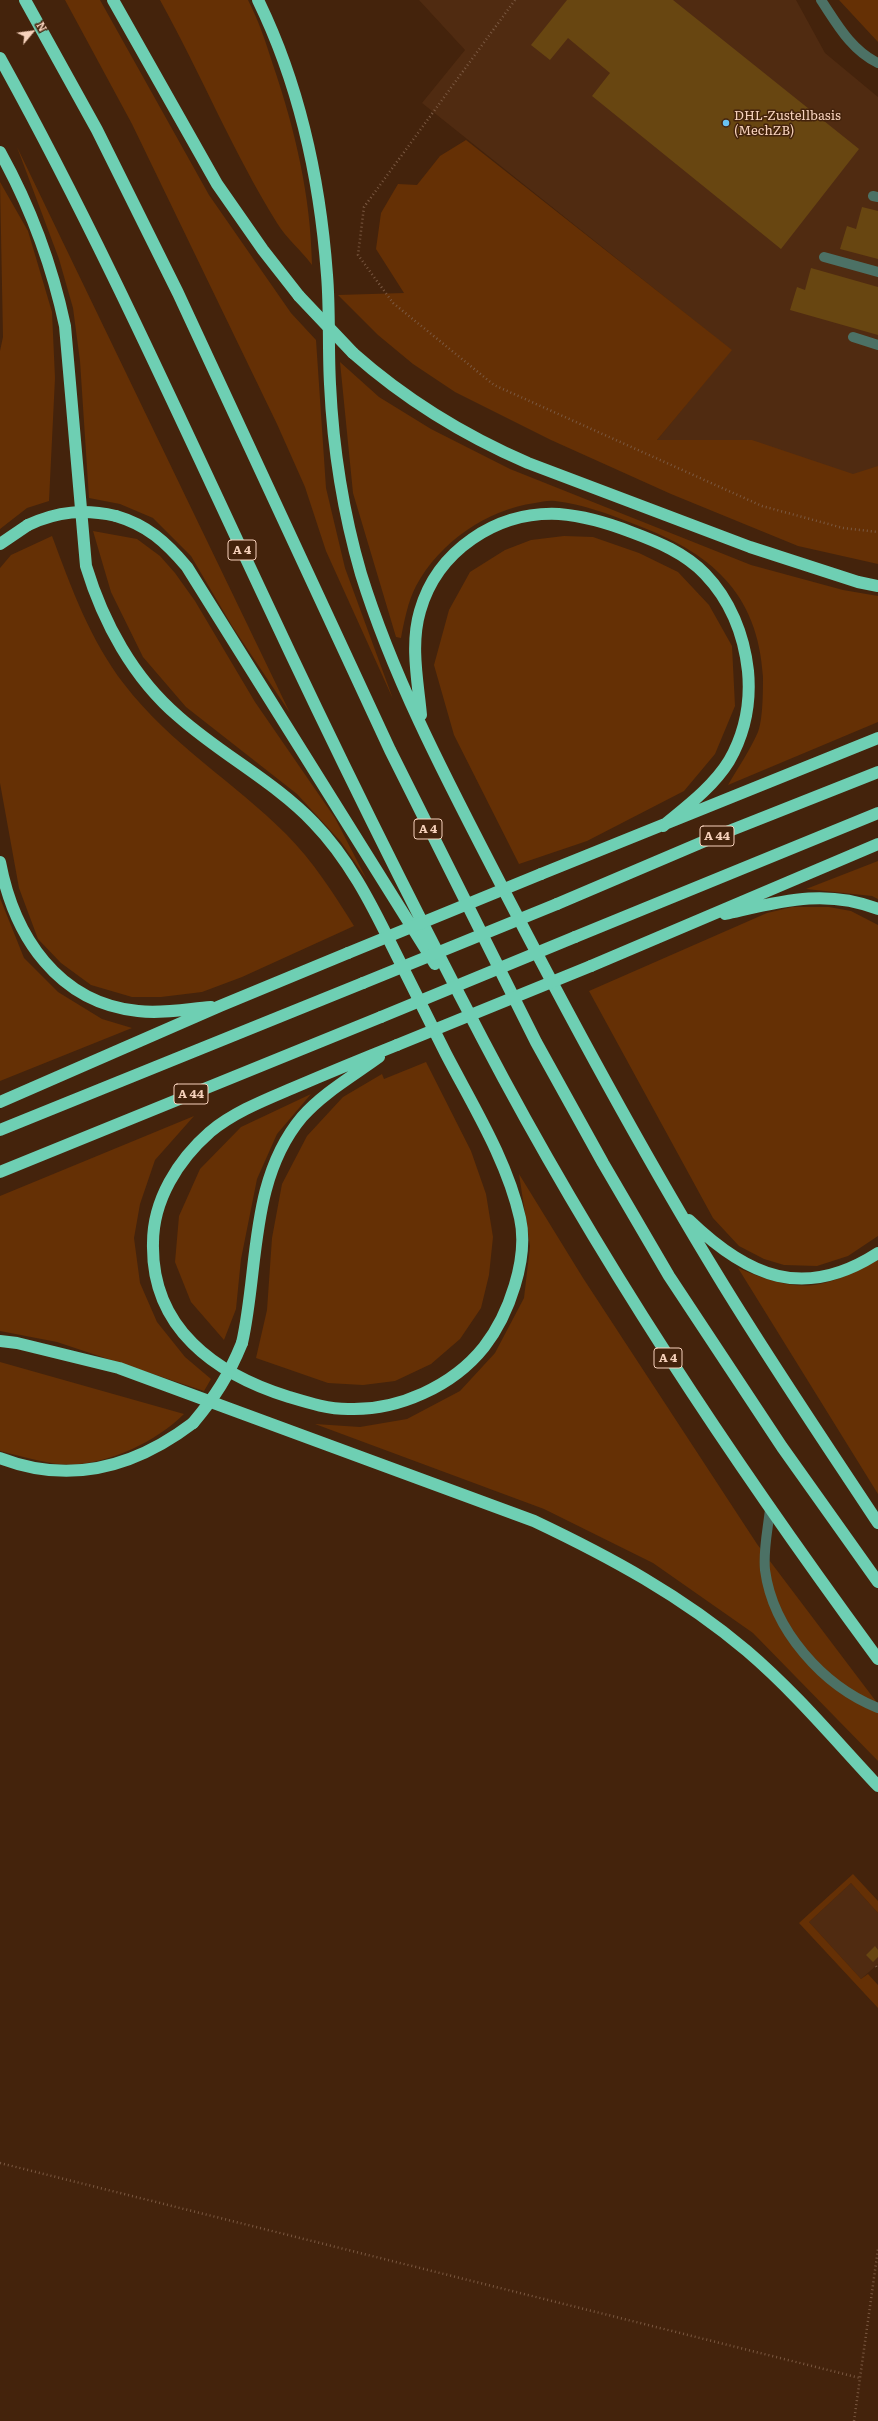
<!DOCTYPE html>
<style>
body{margin:0}
#map{position:relative;width:878px;height:2421px;overflow:hidden;background:#44230c;font-family:Literata,serif}
canvas{display:block}
.north{position:absolute;left:12px;top:12px;width:40px;height:40px;-webkit-text-stroke:3px #44230c;paint-order:stroke;rotate:61deg;font-size:11px;font-weight:700;line-height:16px;text-align:center;color:#f7d2bc}
.north::after{content:'';display:block;margin:auto;width:14px;height:18px;background:#f7d2bc;clip-path:polygon(50% 0,100% 100%,50% 72%,0 100%)}
</style>
<div id="map">
<canvas width="878" height="2421"></canvas>
<div class="north">N</div>
</div>
<script>
const context = document.querySelector('canvas').getContext('2d');
context.lineJoin = 'round';
function fillPath(path, color) { context.fillStyle = color; context.fill(path, 'evenodd'); }
function stroke(path, color, width, dash) { context.strokeStyle = color; context.lineWidth = width; context.lineCap = dash ? 'butt' : 'round'; context.setLineDash(dash || []); context.stroke(path); }
function label(font, color, halo, rows, align = 'center') {
  context.font = font + ' Literata,serif'; context.lineWidth = 3; context.setLineDash([]); context.textBaseline = 'middle'; context.strokeStyle = halo; context.fillStyle = color; for (const [text, x, y, turn = 0] of rows) {
    context.save(); context.translate(x, y); context.rotate((+turn || 0) * Math.PI / 180); context.textAlign = isNaN(turn) ? turn : align; if (halo) context.strokeText(text, 0, 0); context.fillText(text, 0, 0); context.restore();
  }
}
fillPath(new Path2D(`
 M419 0H796L825 53 878 97V502L657 440 731 350 422 103 465 50Z
 M851 1883 878 1913V1964L861 1979 809 1922Z`), '#502b11');
fillPath(new Path2D(`
 M65 0H100L209 195 291 313 316 340 326 488 345 568 393 699 326 551 305 487 277 424 132 124Z
 M160 0H248C259 21 266 43 273 65 295 129 311 197 312 265 302 251 286 238 277 223 233 152 201 74 160 0Z
 M839 0H878V42Z
 M466 140 732 350 657 440H752L853 474 878 466V564L798 546 671 494 551 440 455 392 413 364 378 335 338 295 404 293 376 249 381 213 398 184 417 185 440 156Z
 M17 147 290 713 232 626 191 556 153 518 120 504 89 498 80 361 73 308 59 259Z
 M0 182 28 231 52 312 55 378 49 501 27 508 0 529V351L3 337Z
 M340 362 379 397 431 429 510 469 751 565 843 590 878 596V722L728 785C738 768 750 750 758 732 763 719 763 691 763 677 758 592 710 552 634 524 608 514 583 504 555 501 548 500 542 502 535 503 486 510 440 542 416 586 408 601 404 622 401 638L396 637 353 493Z
 M93 531 137 539 160 556 175 573 195 601 255 702 335 818 367 880 341 842 297 794 186 707 143 657 111 592Z
 M52 536C71 587 90 640 124 684 171 745 233 781 286 834 313 861 334 894 354 926L242 977 202 992 161 997H132L91 985 61 963 38 939 19 888 0 783V568L11 555Z
 M564 536 593 537 639 553 678 572 709 605 732 646 735 706 715 754 684 791 587 841 519 864 454 735 434 665 449 610 470 572 505 550 531 540Z
 M878 861V899L872 896 806 889Z
 M0 898 24 958 58 992 102 1019 132 1028 0 1081Z
 M792 907H829L851 911 878 925V1236L848 1256 817 1266 784 1265 764 1259 739 1246 713 1218 589 991 767 913Z
 M426 1062 471 1151 486 1194 493 1237 489 1275 481 1308 460 1339 431 1364 395 1381 363 1385 328 1383 256 1358 267 1310 272 1238 282 1184 307 1136 343 1097 382 1074 384 1079Z
 M311 1094 277 1134 257 1179 241 1259 236 1309 224 1340 191 1302 175 1262 179 1216 200 1169 241 1127Z
 M194 1116 155 1160 140 1204 134 1238 140 1283 157 1322 185 1357 211 1379 204 1391 57 1342 0 1331V1196Z
 M519 1174 583 1278 757 1544 878 1704V1761L753 1633 653 1563 544 1509 315 1424 360 1427 407 1419 460 1391 495 1353 524 1298 530 1246Z
 M878 1260V1494L738 1268C800 1294 819 1291 878 1260Z
 M0 1362 184 1414C153 1445 95 1471 51 1463 34 1460 17 1455 0 1451Z
 M853 1874 878 1901V1913L851 1883 809 1922 861 1979 868 1974 878 1985V2008L799 1923Z`), '#653005');
fillPath(new Path2D(`
 M567 0H673L859 149 781 249 592 96 610 73 568 38 550 60 531 45Z
 M862 207 878 211V259L840 249 847 226 856 229Z
 M811 268 878 287V335L790 310 797 287 805 290Z
 M875 1946 878 1950V1957L873 1962 866 1955Z`), '#684611');
stroke(new Path2D(`
 M515 0 364 207 358 255 393 303 494 385 762 506 843 528 878 532
 M876 1966 878 1969
 M0 2163 860 2378
 M854 2421 878 2249`), '#7b5942', 2.5, [1, 3]);
stroke(new Path2D(`
 M821 0C837 24 851 50 878 63
 M873 196 878 197
 M824 257 878 272
 M853 337 878 345
 M770 1509C768 1529 763 1550 765 1570 773 1630 823 1686 878 1708`), '#4c7165', 10);
stroke(new Path2D(`
 M25 0 97 130 178 293 390 750 536 1042 603 1163 669 1276 782 1447 878 1582
 M113 0 217 184 263 250 299 296
 M258 0C300 86 320 180 327 275 330 311 328 348 330 384 333 448 343 512 361 574 396 687 456 797 510 902 576 1029 644 1155 718 1276 769 1360 824 1441 878 1523
 M0 58C97 233 178 414 263 595 333 745 406 893 483 1040 597 1258 732 1460 878 1659
 M0 152C30 206 52 265 65 326L86 566C103 622 133 678 179 717 222 755 275 782 314 823 348 858 371 903 392 946 410 982 428 1018 446 1054 473 1106 507 1160 520 1218 529 1258 509 1315 484 1347 453 1386 398 1411 348 1409 328 1409 309 1403 289 1397 215 1374 151 1328 153 1243 153 1200 178 1160 210 1132 234 1112 265 1100 293 1088 328 1073 362 1059 397 1045
 M353 353C406 400 463 435 528 463L750 547 858 582 878 586
 M116 516C147 525 166 542 187 567L435 964
 M0 544 28 525
 M421 715C418 682 410 645 420 611 437 551 496 511 559 514 584 516 608 523 631 532 658 542 685 553 705 574 730 600 744 635 748 671 751 703 745 733 729 761 713 787 686 807 663 826
 M0 862C14 936 58 1003 138 1011 162 1014 187 1009 211 1007
 M541 874 878 738
 M557 904 719 835 878 772
 M725 914C779 902 824 888 878 909
 M575 937 878 813
 M591 966 878 844
 M0 1102 220 1006 348 953
 M0 1130 363 983
 M0 1172 381 1017
 M689 1220C748 1277 804 1301 878 1253
 M0 1341 17 1343 119 1368 534 1521C610 1557 682 1596 747 1651 795 1692 835 1740 878 1786
 M242 1343C259 1268 249 1180 302 1117 323 1093 353 1076 379 1057
 M0 1458C70 1485 135 1467 193 1423`), '#6ecfb3', 12);
stroke(new Path2D(`
 M299 296 353 353
 M28 525C58 511 84 509 116 516
 M348 953 541 874
 M363 983 557 904
 M381 1017 575 937
 M397 1045 591 966
 M193 1423C215 1397 229 1375 242 1343`), '#6ecfb3', 12);
for (const [x, y, r, color] of [
 [726,123,4,"#6ac3f1"]
]) { const dot = new Path2D(); dot.arc(x, y, r, 0, 2 * Math.PI); context.fillStyle = color; context.fill(dot); stroke(dot, '#44230c', 1.5); }
for (const [x, y, w] of [
 [242,550,28],
 [428,829,28],
 [717,836,34],
 [191,1094,34],
 [668,1358,28]
]) { const box = new Path2D(); box.roundRect(x - w / 2, y - 10, w, 20, 3); context.fillStyle = '#44230c'; context.fill(box); stroke(box, '#f7d2bc', 1); }
label('bold 12px', '#f7d2bc', null, [
 ["A 4",242,550],
 ["A 4",428,829],
 ["A 44",717,836],
 ["A 44",191,1094],
 ["A 4",668,1358]
]);
label('13px', '#f7d2bc', '#44230c', [
 ["DHL-Zustellbasis",734,116],
 ["(MechZB)",734,131]
], 'left');
</script>
